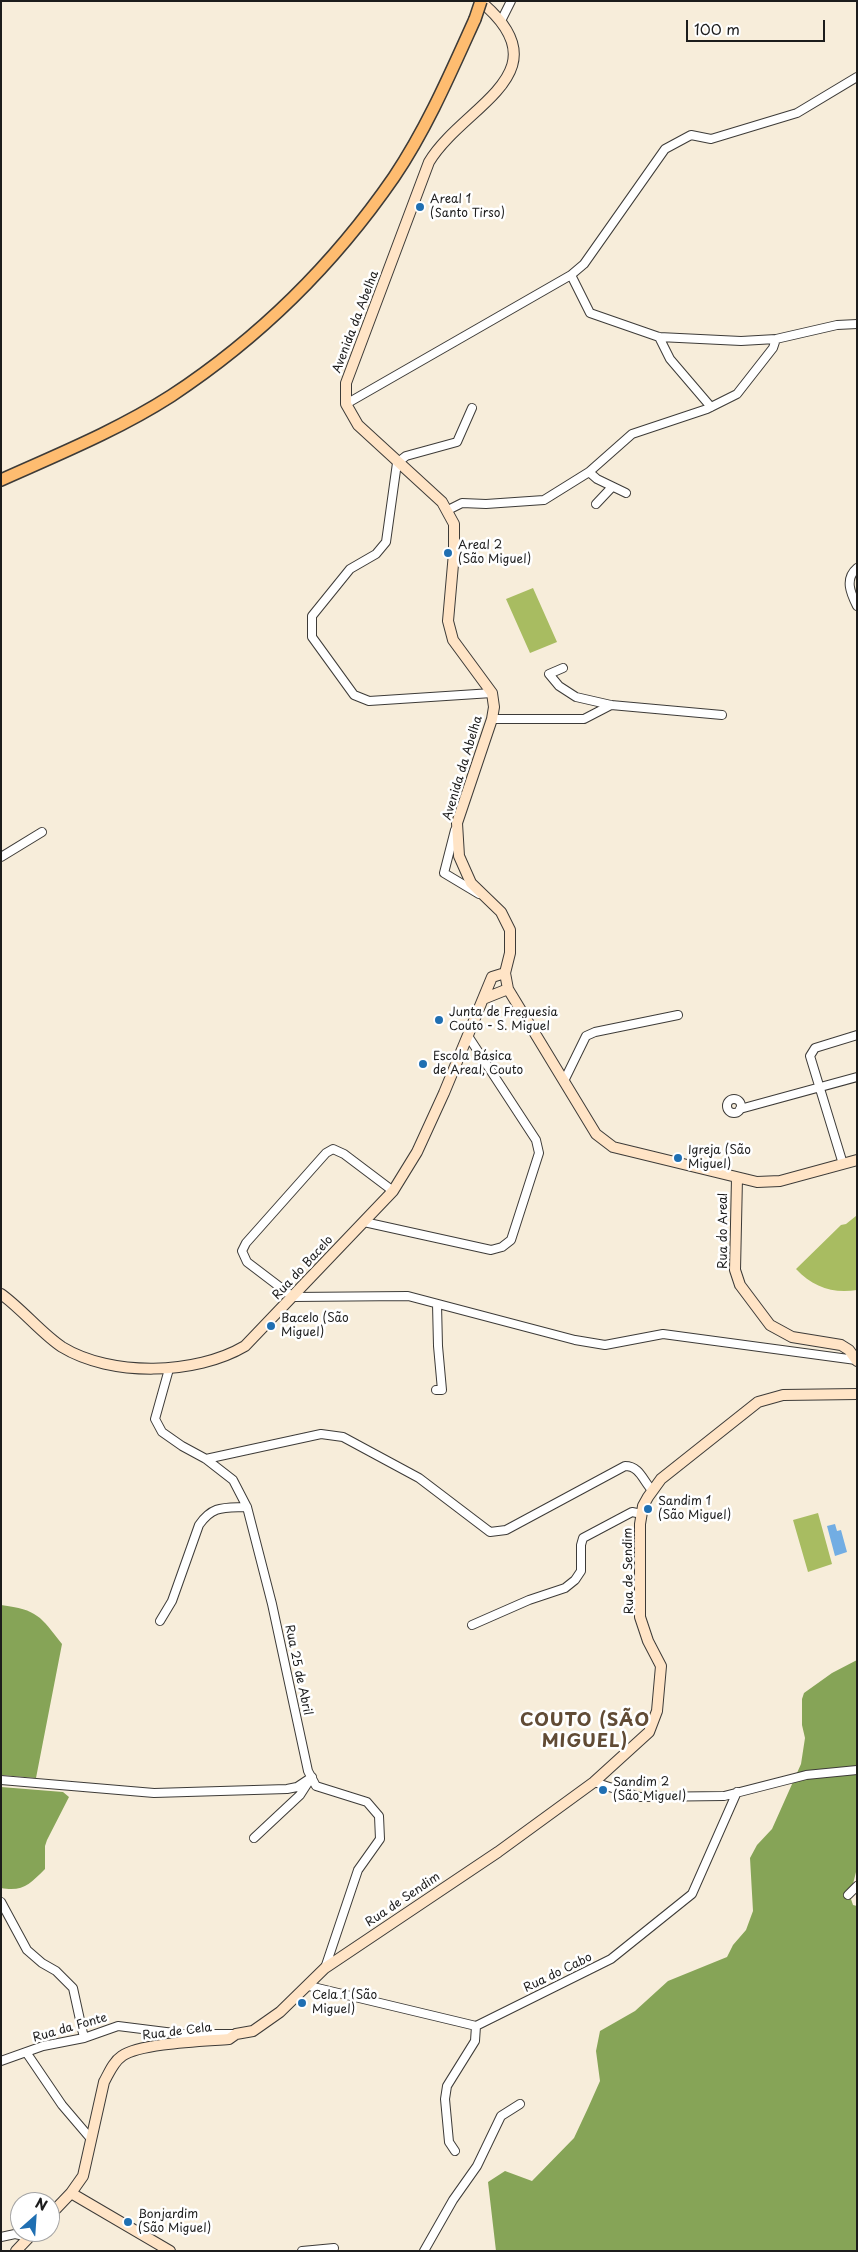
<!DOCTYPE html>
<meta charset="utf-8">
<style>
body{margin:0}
#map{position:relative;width:858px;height:2252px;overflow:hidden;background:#f7edda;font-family:"Playpen Sans",sans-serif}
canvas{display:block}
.frame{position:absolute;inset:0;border:2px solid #1c1c1c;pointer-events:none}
.north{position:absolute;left:10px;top:2192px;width:50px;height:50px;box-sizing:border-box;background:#fff;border:1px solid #a4a4a4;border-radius:50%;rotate:26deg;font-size:14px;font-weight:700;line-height:20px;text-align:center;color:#1c1c1c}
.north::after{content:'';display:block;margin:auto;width:18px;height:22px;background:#1f6fb2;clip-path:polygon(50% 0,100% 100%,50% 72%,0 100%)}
.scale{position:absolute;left:686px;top:20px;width:139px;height:22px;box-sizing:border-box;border:2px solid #1c1c1c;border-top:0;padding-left:6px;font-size:15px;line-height:18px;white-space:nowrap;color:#1c1c1c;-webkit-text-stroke:4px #fff;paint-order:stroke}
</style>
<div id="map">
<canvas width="858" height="2252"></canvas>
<div class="frame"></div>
<div class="north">N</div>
<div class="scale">100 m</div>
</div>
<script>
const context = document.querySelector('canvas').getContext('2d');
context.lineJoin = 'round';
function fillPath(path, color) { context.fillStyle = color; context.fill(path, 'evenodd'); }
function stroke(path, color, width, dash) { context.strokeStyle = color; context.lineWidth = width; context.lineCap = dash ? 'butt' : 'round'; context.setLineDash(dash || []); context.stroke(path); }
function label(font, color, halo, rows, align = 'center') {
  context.font = font + ' "Playpen Sans",sans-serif'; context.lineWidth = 5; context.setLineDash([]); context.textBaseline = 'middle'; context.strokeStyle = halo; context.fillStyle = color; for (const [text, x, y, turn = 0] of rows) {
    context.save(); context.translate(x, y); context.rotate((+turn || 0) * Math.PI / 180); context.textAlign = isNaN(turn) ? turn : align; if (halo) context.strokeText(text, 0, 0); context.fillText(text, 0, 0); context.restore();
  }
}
fillPath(new Path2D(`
 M533 588 557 642 530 653 506 599Z
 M856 1216 857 1290C833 1294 813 1287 796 1269L841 1225 846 1224Z
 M818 1513 832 1564 808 1572 793 1520Z`), '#a8bc61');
fillPath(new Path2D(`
 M1 1605C38 1610 40 1616 62 1644L36 1778 1 1775Z
 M857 1660V1868L850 1896 853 1905 857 1906V2251H496L488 2182 505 2171 532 2181 574 2138 588 2108 600 2081 596 2051 600 2031 635 2011 668 1981 727 1957 733 1945 746 1930 753 1911 750 1858 757 1845 772 1829 801 1764 805 1738 802 1725V1699L804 1693 832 1673Z
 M1 1787 63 1792 69 1797 47 1840 45 1846V1869C30 1884 23 1892 1 1888Z`), '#86a457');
fillPath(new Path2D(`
 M835 1524 837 1531 841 1530 847 1552 835 1556 827 1526Z`), '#72ade3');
const street = new Path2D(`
 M501 21 511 1
 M571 275 590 313 659 337 741 341 776 339 837 325 857 324
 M659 337 670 359 711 407
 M346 404 571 275 584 264 665 149 691 135 711 139 797 113 857 77
 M472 408 457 442 406 456 397 463 386 542 376 554 350 569 312 616V637L354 695 369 701 492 693
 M589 472 597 479 626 493
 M596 504 612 487
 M448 510 462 503 486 504 544 500 589 472 632 434 707 409 737 394 773 348 776 339
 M857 568C844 579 851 594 857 606
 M563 668 549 674 559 686 576 697 611 705 722 715
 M492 719H584L611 705
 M455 830 444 873 479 894
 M1 857 42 832
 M564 1081 586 1036 595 1032 678 1015
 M727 1106a7 7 0 1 1 14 0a7 7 0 1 1-14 0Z
 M740 1109 857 1077
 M843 1164 810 1056 815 1048 857 1035
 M393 1191 344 1154 333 1149 326 1153 246 1243 242 1251 247 1262 293 1297 408 1296 575 1340 605 1345 663 1334 856 1360
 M364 1222 491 1250 502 1247 511 1240 539 1153 536 1140 468 1036
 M169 1369 155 1419 162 1432 182 1446 206 1459 233 1480 247 1507 272 1604 308 1771 316 1786 367 1802 379 1816 380 1839 358 1870 325 1968
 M436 1390H442L438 1346 437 1304
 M206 1459 321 1434 343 1437 419 1478 490 1532 506 1530 625 1466C640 1466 643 1481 652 1490
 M160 1621 172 1601 199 1525C213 1505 224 1508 247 1507
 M472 1625 529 1600 565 1588 575 1580 581 1571V1545L583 1538 632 1512 642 1514
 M1 1780 154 1793 287 1789 297 1787 312 1777
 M594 1782 640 1797 724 1796 806 1775 857 1770
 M254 1838 300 1795 309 1781
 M848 1895 857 1886
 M1 1902 27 1950 42 1963 56 1971 73 1988 84 2038
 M309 1986 476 2026 611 1959 692 1894 737 1792
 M26 2052 62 2105 91 2139
 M1 2061 43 2046 84 2038 118 2026 182 2034H236
 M455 2151 449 2142 445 2099 447 2086 475 2041 476 2026
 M1 2237 15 2234 29 2237
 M302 2251 334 2248
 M424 2251 453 2200 477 2166 501 2116 520 2104`);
const secondary = new Path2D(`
 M480 1C567 73 463 105 429 162L346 383V404L358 425 442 502 454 524V553L448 621 453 640 492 693 494 707 492 719 457 823 459 856 471 883 501 912 510 930V953L505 973 508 989 596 1134 613 1147 757 1182 780 1181 857 1160
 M483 999 508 989
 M737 1178 735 1270 740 1285 770 1325 792 1337 841 1345 849 1350 857 1361
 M1 1294C22 1309 42 1334 62 1347 111 1377 196 1375 245 1346L393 1191 417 1152 444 1093 492 977 505 973
 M71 2193 170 2251
 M50 2215 71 2193 83 2176 104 2082C109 2073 113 2062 122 2056 140 2043 205 2041 229 2039L236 2034 253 2031 280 2012 325 1968 498 1852 594 1782 649 1732 657 1711 661 1666 648 1641 640 1617V1524L643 1506 648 1497 661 1479 758 1402 783 1395 857 1394
 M16 2251 34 2232`);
const primary = new Path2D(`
 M1 480C59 454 118 430 171 396 259 338 334 264 394 177 427 128 451 72 475 19`);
stroke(street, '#3d3b38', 10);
stroke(secondary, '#3d3b38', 12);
stroke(primary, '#3d3b38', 14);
stroke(street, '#fff', 8);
stroke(secondary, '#ffe4c6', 10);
stroke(primary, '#febc70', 11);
const primaryBridge = new Path2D(`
 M475 19 481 1`);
stroke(primaryBridge, '#3d3b38', 14, []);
stroke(primaryBridge, '#febc70', 11);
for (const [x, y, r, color] of [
 [420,207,5,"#1f6fb2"],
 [448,553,5,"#1f6fb2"],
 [439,1020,5,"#1f6fb2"],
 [423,1064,5,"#1f6fb2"],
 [678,1158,5,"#1f6fb2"],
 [271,1326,5,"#1f6fb2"],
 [648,1509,5,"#1f6fb2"],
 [603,1790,5,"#1f6fb2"],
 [302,2003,5,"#1f6fb2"],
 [128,2222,5,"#1f6fb2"]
]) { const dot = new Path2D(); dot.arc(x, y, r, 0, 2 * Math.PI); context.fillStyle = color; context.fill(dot); stroke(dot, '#fff', 2); }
label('12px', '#1c1c1c', '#fff', [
 ["Areal 1",430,200],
 ["(Santo Tirso)",430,214],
 ["Areal 2",458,546],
 ["(São Miguel)",458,560],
 ["Junta de Freguesia",449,1013],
 ["Couto - S. Miguel",449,1027],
 ["Escola Básica",433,1057],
 ["de Areal, Couto",433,1071],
 ["Igreja (São",688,1151],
 ["Miguel)",688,1165],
 ["Bacelo (São",281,1319],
 ["Miguel)",281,1333],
 ["Sandim 1",658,1502],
 ["(São Miguel)",658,1516],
 ["Sandim 2",613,1783],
 ["(São Miguel)",613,1797],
 ["Cela 1 (São",312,1996],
 ["Miguel)",312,2010],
 ["Bonjardim",138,2215],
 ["(São Miguel)",138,2229]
], 'left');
label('12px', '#1c1c1c', '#fff', [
 ["Avenida da Abelha",356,322,-69],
 ["Avenida da Abelha",463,768,-73],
 ["Rua do Areal",724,1231,-90],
 ["Rua do Bacelo",303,1268,-47],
 ["Rua de Sendim",629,1571,-91],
 ["Rua 25 de Abril",298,1670,78],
 ["Rua de Sendim",403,1900,-34],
 ["Rua do Cabo",558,1973,-26],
 ["Rua da Fonte",70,2028,-16],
 ["Rua de Cela",177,2032,-7]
]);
context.letterSpacing = '1px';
label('bold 18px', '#614b35', '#fff', [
 ["COUTO (SÃO",585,1721],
 ["MIGUEL)",585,1742]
]);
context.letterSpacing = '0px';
</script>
